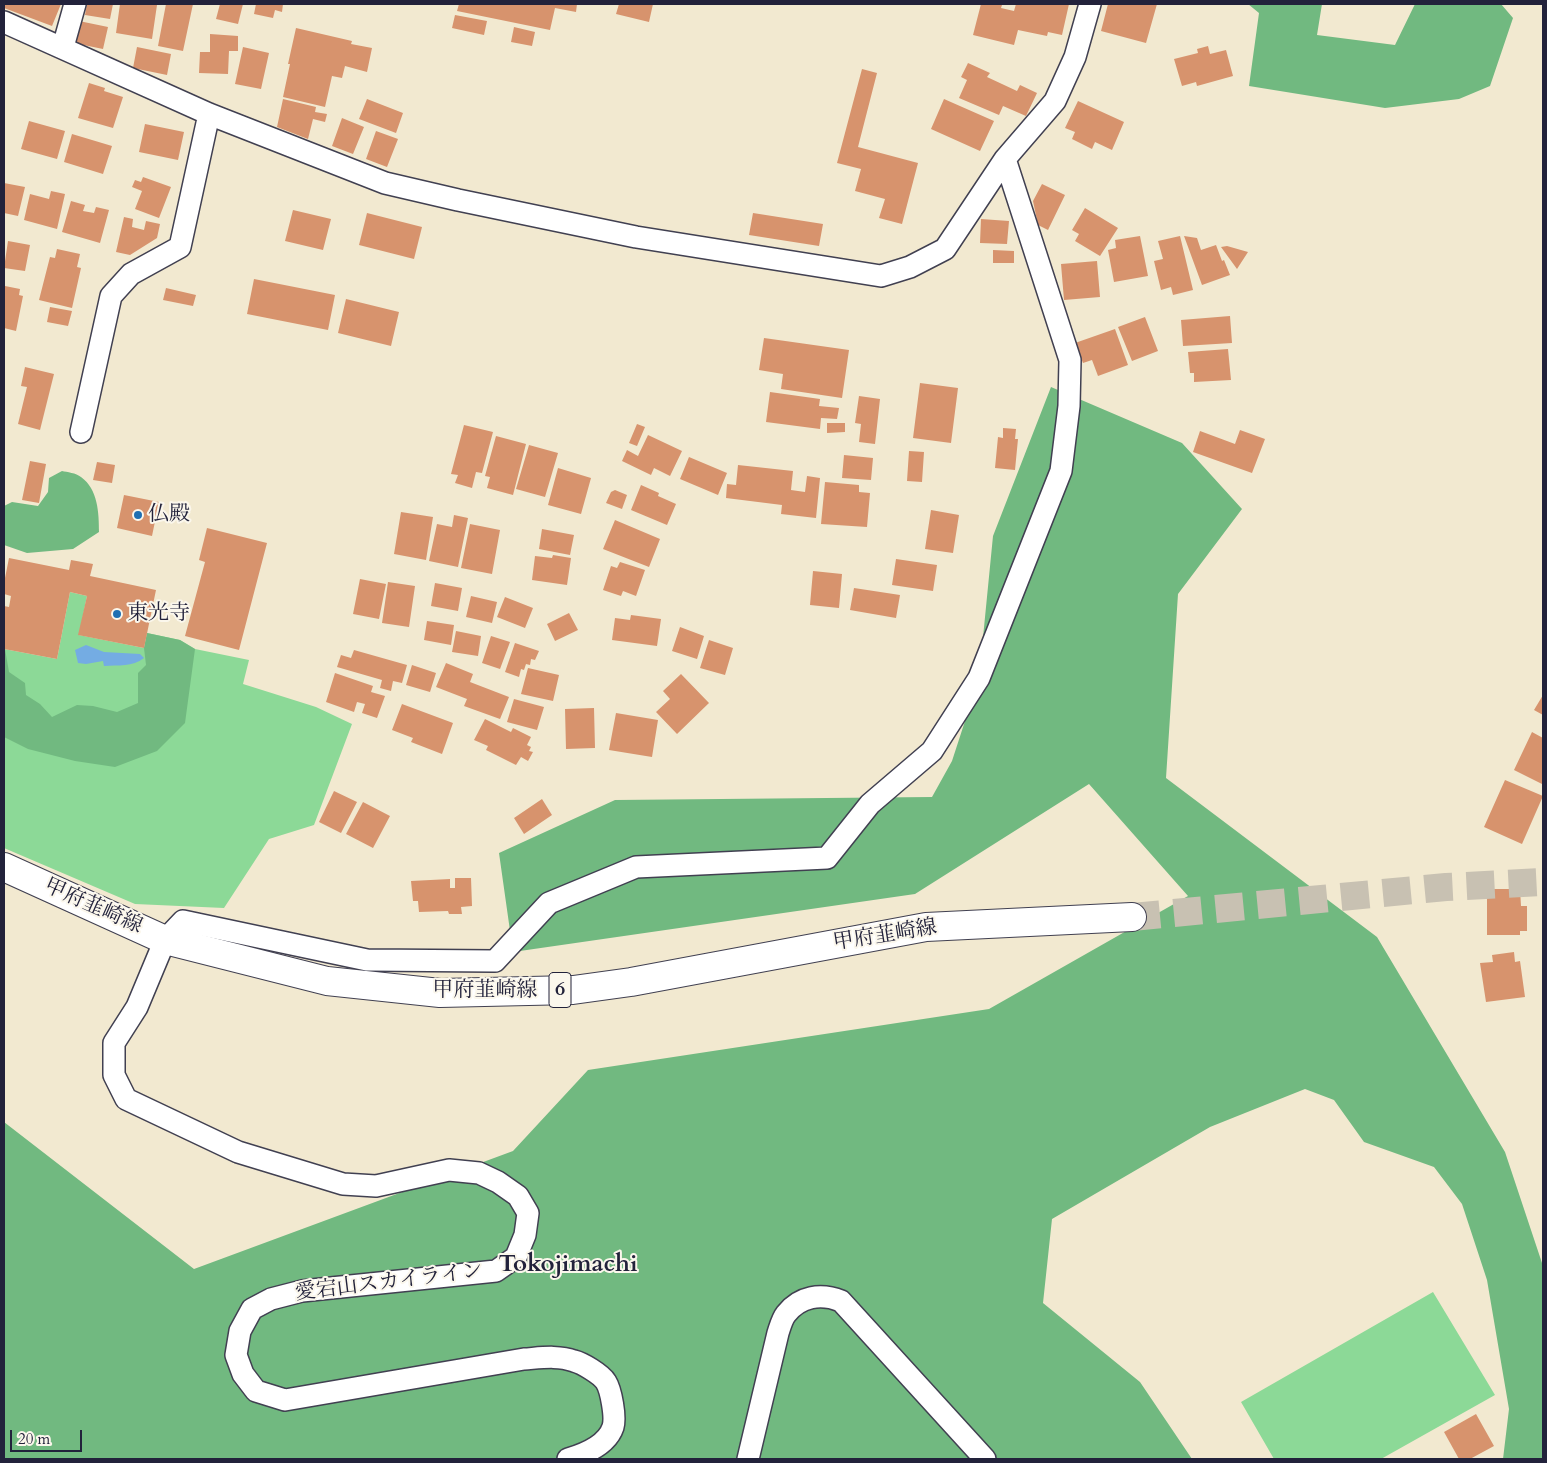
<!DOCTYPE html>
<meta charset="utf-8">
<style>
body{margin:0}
#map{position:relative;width:1547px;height:1463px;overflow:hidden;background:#f2e9d0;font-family:Cardo,serif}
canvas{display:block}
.frame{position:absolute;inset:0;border:5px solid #22223b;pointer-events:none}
.scale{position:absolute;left:10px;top:1430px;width:72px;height:22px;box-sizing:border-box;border:2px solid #22223b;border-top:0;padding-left:6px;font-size:15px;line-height:18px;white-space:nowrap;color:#22223b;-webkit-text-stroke:4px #fbf7ec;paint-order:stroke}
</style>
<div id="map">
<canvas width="1547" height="1463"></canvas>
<div class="frame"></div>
<div class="scale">20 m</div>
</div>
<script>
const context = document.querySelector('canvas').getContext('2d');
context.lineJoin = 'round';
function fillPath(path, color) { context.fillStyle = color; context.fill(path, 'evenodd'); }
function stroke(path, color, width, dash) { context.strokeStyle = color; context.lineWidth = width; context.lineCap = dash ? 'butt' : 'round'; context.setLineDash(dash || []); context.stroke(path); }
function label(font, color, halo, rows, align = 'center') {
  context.font = font + ' Cardo,"Noto Serif JP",serif'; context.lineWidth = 4; context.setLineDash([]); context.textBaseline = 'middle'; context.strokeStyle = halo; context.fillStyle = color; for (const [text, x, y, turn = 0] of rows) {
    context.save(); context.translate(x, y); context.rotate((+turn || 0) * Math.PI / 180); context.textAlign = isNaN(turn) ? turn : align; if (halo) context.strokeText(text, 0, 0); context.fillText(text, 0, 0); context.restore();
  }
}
fillPath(new Path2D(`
 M70 592 87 596 79 635 144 648 147 633 180 640 195 649 249 660 243 684 316 707 352 724 314 825 269 839 224 908 135 904 4 848V649L57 659Z
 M1433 1292 1495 1395 1381 1459H1274L1241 1402Z`), '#8cd997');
fillPath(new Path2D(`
 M1248 4H1322L1317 35 1395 45 1415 4H1501L1513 18 1490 86 1459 99 1385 108 1249 86 1259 13Z
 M1051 387 1182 443 1242 509 1178 594 1166 778 1377 937 1505 1152 1543 1266V1459H1503L1509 1409 1487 1280 1462 1204 1434 1167 1364 1142 1334 1100 1305 1089 1210 1127 1052 1219 1043 1303 1140 1382 1192 1459H4V1122L194 1269 513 1151 588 1070 989 1009 1188 896 1089 784 915 894 513 952 499 853 615 800 932 797 952 761 979 678 993 536Z
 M62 471C67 472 76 473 81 477 98 489 99 513 99 532L73 549 27 553 4 545V506L12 502 38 506 48 492 49 478Z
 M147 633 180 640 195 649 185 723 157 751 115 767 75 761 28 749 4 737V649H5L9 672 25 683 26 695 40 704 52 717 77 705 93 706 117 712 138 703V673L146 665 144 648Z`), '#71b980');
fillPath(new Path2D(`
 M86 645 104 652 140 654 144 658C132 667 119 665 104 666L103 661 86 664 78 663 75 650Z`), '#74ace3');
fillPath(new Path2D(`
 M4 4H61L52 26 4 8Z
 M87 4H113L110 19 85 15Z
 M120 4 157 5 152 39 116 33Z
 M166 4H193L183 51 158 46Z
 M220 4H243L238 24 216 19Z
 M256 4H283L282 12 275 10 273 18 254 14Z
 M459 4H577L576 12 555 8 550 30 457 11Z
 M619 4H653L649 22 616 14Z
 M981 4H995L1002 5 1001 8 1014 11 1016 4H1069L1062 35 1048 32 1047 36 1018 30 1014 45 973 35Z
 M1108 4H1157L1146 43 1101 31Z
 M455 15 487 21 484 35 452 28Z
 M79 21 108 27 103 49 74 43Z
 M514 27 535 32 532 46 511 42Z
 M296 28 352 41 351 44 372 48 367 72 345 66 342 78 332 76 325 107 283 97 290 64H288Z
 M210 34 238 36V51H229L228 74 199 73 200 52H210Z
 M1208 46 1210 54 1226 50 1233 76 1197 86 1196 82 1182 86 1174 59 1198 53 1197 49Z
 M137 47 171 54 167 75 133 68Z
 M243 47 269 53 261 89 235 84Z
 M968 63 990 73 987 77 1017 91 1020 85 1037 93 1026 116 1003 106 999 115 959 98 967 80 961 77Z
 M862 69 877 73 858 147 918 163 902 224 879 218 885 199 855 191 861 169 837 163Z
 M89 83 105 88 104 91 123 97 113 128 78 118Z
 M283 99 316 107 315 112 327 114 325 122 313 119 308 139 277 127Z
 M367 99 403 113 396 133 359 119Z
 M944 99 994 121 980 151 931 129Z
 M1078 101 1124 122 1112 150 1095 142 1092 149 1072 139 1075 132 1065 128Z
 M342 118 364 127 353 154 332 146Z
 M29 121 65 131 57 159 21 149Z
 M145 124 184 132 178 160 139 152Z
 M376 131 398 139 387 167 366 159Z
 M72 134 112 146 103 174 64 162Z
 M143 177 171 187 159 218 135 209 142 191 132 187 135 180 141 182Z
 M4 183 25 187 18 216 4 213Z
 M1042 184 1065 195 1048 230 1038 225 1033 201Z
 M51 191 65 194 57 229 24 220 30 194 49 199Z
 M71 201 85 205 83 211 94 213 96 207 109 210 100 243 62 232Z
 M1085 208 1118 228 1100 256 1075 241 1079 234 1072 230Z
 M293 210 331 219 323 250 285 241Z
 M367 213 422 227 414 259 359 245Z
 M753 213 823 224 819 246 749 235Z
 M124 217 133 219 132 227 144 230 146 221 160 224 157 238 130 255 116 252Z
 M981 219 1009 221 1007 244 980 243Z
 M1140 236 1148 276 1114 282 1108 250 1116 248 1115 240Z
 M1180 236 1193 290 1173 295 1171 287 1161 290 1154 261 1163 259 1158 241Z
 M1184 236 1197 238 1201 250 1216 245 1222 261 1224 260 1230 275 1202 285Z
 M8 241 30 245 25 271 4 268Z
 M1227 246 1248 252 1237 269 1221 247Z
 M57 249 80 254 77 267 81 268 72 308 39 300 50 257 55 258Z
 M993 250 1014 251V263H993Z
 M1097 261 1100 297 1064 300 1061 264Z
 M254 279 335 295 328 330 247 314Z
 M5 286 20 289 19 295 23 296 16 331 4 328Z
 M166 288 196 295 193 306 163 300Z
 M346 299 399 312 391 346 338 333Z
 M50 307 72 311 68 326 47 322Z
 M1230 316 1232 343 1183 346 1181 320Z
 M1145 317 1158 351 1132 361 1118 327Z
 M1115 329 1128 365 1098 376 1092 360 1083 363 1075 343Z
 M764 338 849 350 842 398 781 389 783 374 759 370Z
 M1228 349 1231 380 1194 382V373H1190L1188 352Z
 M25 367 54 374 40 430 18 424 27 387 21 386Z
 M920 383 958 388 951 443 913 438Z
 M770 392 820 399 819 406 839 408 837 419 821 418 820 429 766 422Z
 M859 396 880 399 875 444 859 442 861 424 855 423Z
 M827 423H845V432L827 433Z
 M637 424 645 427 637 446 629 443Z
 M464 425 493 432 482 473 476 472 472 488 455 483 458 475 451 474Z
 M1003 428 1016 429 1015 439H1018L1015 470 995 468 998 437 1003 438Z
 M1240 430 1265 439 1252 473 1193 452 1200 431 1235 444Z
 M648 435 682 451 670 476 654 468 651 475 622 461 627 450 638 456Z
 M496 436 526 444 513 495 487 488 490 477 485 476Z
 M529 445 558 453 545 497 516 489Z
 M909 451 924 452 922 482 907 481Z
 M844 455 873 458 871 480 842 478Z
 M689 457 727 473 718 495 680 479Z
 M30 461 46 464 39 503 22 500Z
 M97 462 115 465 112 483 93 480Z
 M738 465 793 471 791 490 805 492 807 476 820 478 816 518 781 514 782 505 726 498 727 484 736 485Z
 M558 468 591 478 581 514 548 505Z
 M825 482 859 485V492L870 493 867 527 821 524Z
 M641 485 659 493 658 496 676 504 667 525 631 510Z
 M615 490 627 495 622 509 606 503 611 492Z
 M124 495 159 502 152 536 117 528Z
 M931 510 959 515 953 553 925 549Z
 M401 512 433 517 426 560 394 554Z
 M454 515 468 518 458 567 429 561 437 524 452 527Z
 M615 520 660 539 649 567 603 549Z
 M470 524 500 530 492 574 461 568Z
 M207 528 267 543 239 650 185 636 205 562 199 560Z
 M542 529 574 535 570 555 539 549Z
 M553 555 571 558 567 585 532 580 535 556 552 558Z
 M9 558 69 570 71 560 93 564 90 576 156 590 144 648 78 635 87 596 70 592 57 659 4 649V606L9 607 11 596 4 594V583Z
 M896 559 937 565 933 591 892 585Z
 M620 562 645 570 636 596 623 591 621 596 603 590 611 566 617 568Z
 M813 571 842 574 839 608 810 605Z
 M360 579 386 584 379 619 353 614Z
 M388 582 415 586 409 627 382 623Z
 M435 583 462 588 458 611 431 606Z
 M854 588 900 595 896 618 850 610Z
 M471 596 497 602 492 623 466 617Z
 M505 597 533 608 525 628 497 617Z
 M569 613 578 630 555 641 547 624Z
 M631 615 661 619 657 646 612 640 615 618 630 620Z
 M427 621 454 625 451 645 424 640Z
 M680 627 704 636 697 659 672 651Z
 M456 631 481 636 478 656 452 652Z
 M491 636 510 642 500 669 482 663Z
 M709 640 733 648 725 675 700 668Z
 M515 643 539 651 535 660 531 659 530 665 526 664 524 670 521 669 519 677 505 672Z
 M354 650 407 665 402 683 393 681 391 691 380 688 382 680 337 667 341 655 351 658Z
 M446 663 473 674 470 682 509 697 500 719 464 706 467 699 436 687Z
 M412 665 436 673 430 692 406 685Z
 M528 668 559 675 553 701 521 694Z
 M335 673 373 686 371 692 385 696 377 718 362 713 365 704 357 702 354 712 326 702Z
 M681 674 709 703 677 734 656 712 670 699 663 691Z
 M1543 695V715L1534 710Z
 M514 699 544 707 537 730 507 722Z
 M402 704 453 723 442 754 411 742 413 738 392 730Z
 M594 708 595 748 566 749 565 709Z
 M616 713 658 720 652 757 609 750Z
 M485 719 511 732 513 728 531 737 527 745 531 747 529 751 533 752 528 761 521 757 516 765 486 750 488 746 474 740Z
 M1532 732 1543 738 1542 784 1514 770Z
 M1505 780 1543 796 1522 844 1484 827Z
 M334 791 357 802 341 833 319 822Z
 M542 799 552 815 524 834 514 818Z
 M363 802 390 816 373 848 346 834Z
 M455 878H471L472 906 461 907 462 914H449L448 911 419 912 418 901H413L411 881 450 879V888H455Z
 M1487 889H1520L1521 906H1527V931H1520V935H1487Z
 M1514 952 1515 962 1520 961 1525 997 1486 1002 1480 963 1493 962 1492 955Z
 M1476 1414 1494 1446 1470 1459H1459L1444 1432Z`), '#d7936d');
stroke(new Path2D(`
 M1132 917 1446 887 1543 882`), '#c8c1b2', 28, [28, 14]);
const street = new Path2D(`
 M4 22 209 114 385 183 458 200 636 237 881 276 910 267 945 249 1005 159 1055 101 1075 57 1090 4
 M63 47 75 4
 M81 432 111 296 131 274 180 247 209 114
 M568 1459C585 1454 607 1445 613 1427 616 1417 611 1390 606 1382 601 1374 582 1363 574 1361 558 1355 540 1358 524 1359L285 1400 256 1391 243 1374 236 1355 240 1331 252 1309 271 1299 302 1291 496 1271 516 1257 525 1235 528 1213 518 1196 498 1182 479 1173 449 1170 376 1186 343 1184 238 1152 126 1099 114 1075V1043L137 1007 165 940 183 921 367 960 495 961 549 903 636 867 827 858 870 804 932 751 979 678 1061 471 1069 406 1070 360 1005 159
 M748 1459 778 1333C780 1327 782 1319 786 1314 800 1296 821 1293 841 1301L985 1459`);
const primary = new Path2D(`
 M4 867 165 940 327 981 440 993 573 990 631 982 926 927 1132 917`);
stroke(street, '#414051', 24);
stroke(primary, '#414051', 30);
stroke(street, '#fff', 21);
stroke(primary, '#fff', 28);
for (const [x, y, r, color] of [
 [138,515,5,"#1f6fb2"],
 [117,614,5,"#1f6fb2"]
]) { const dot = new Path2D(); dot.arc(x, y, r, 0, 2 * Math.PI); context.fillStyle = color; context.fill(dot); stroke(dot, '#fbf7ec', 2); }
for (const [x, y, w] of [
 [560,990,22]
]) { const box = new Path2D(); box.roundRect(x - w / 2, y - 17.5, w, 35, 4); context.fillStyle = '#fbf7ec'; context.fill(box); stroke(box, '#22223b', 1); }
label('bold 20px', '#22223b', null, [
 ["6",560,990]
]);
label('21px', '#22223b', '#fbf7ec', [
 ["仏殿",148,515],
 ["東光寺",127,614]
], 'left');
label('21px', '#22223b', '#fbf7ec', [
 ["甲府韮崎線",93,907,24],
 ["甲府韮崎線",885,936,-9],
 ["甲府韮崎線",485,991],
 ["愛宕山スカイライン",389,1283,-7]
]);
label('bold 24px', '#22223b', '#fbf7ec', [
 ["Tokojimachi",568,1265]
]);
</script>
